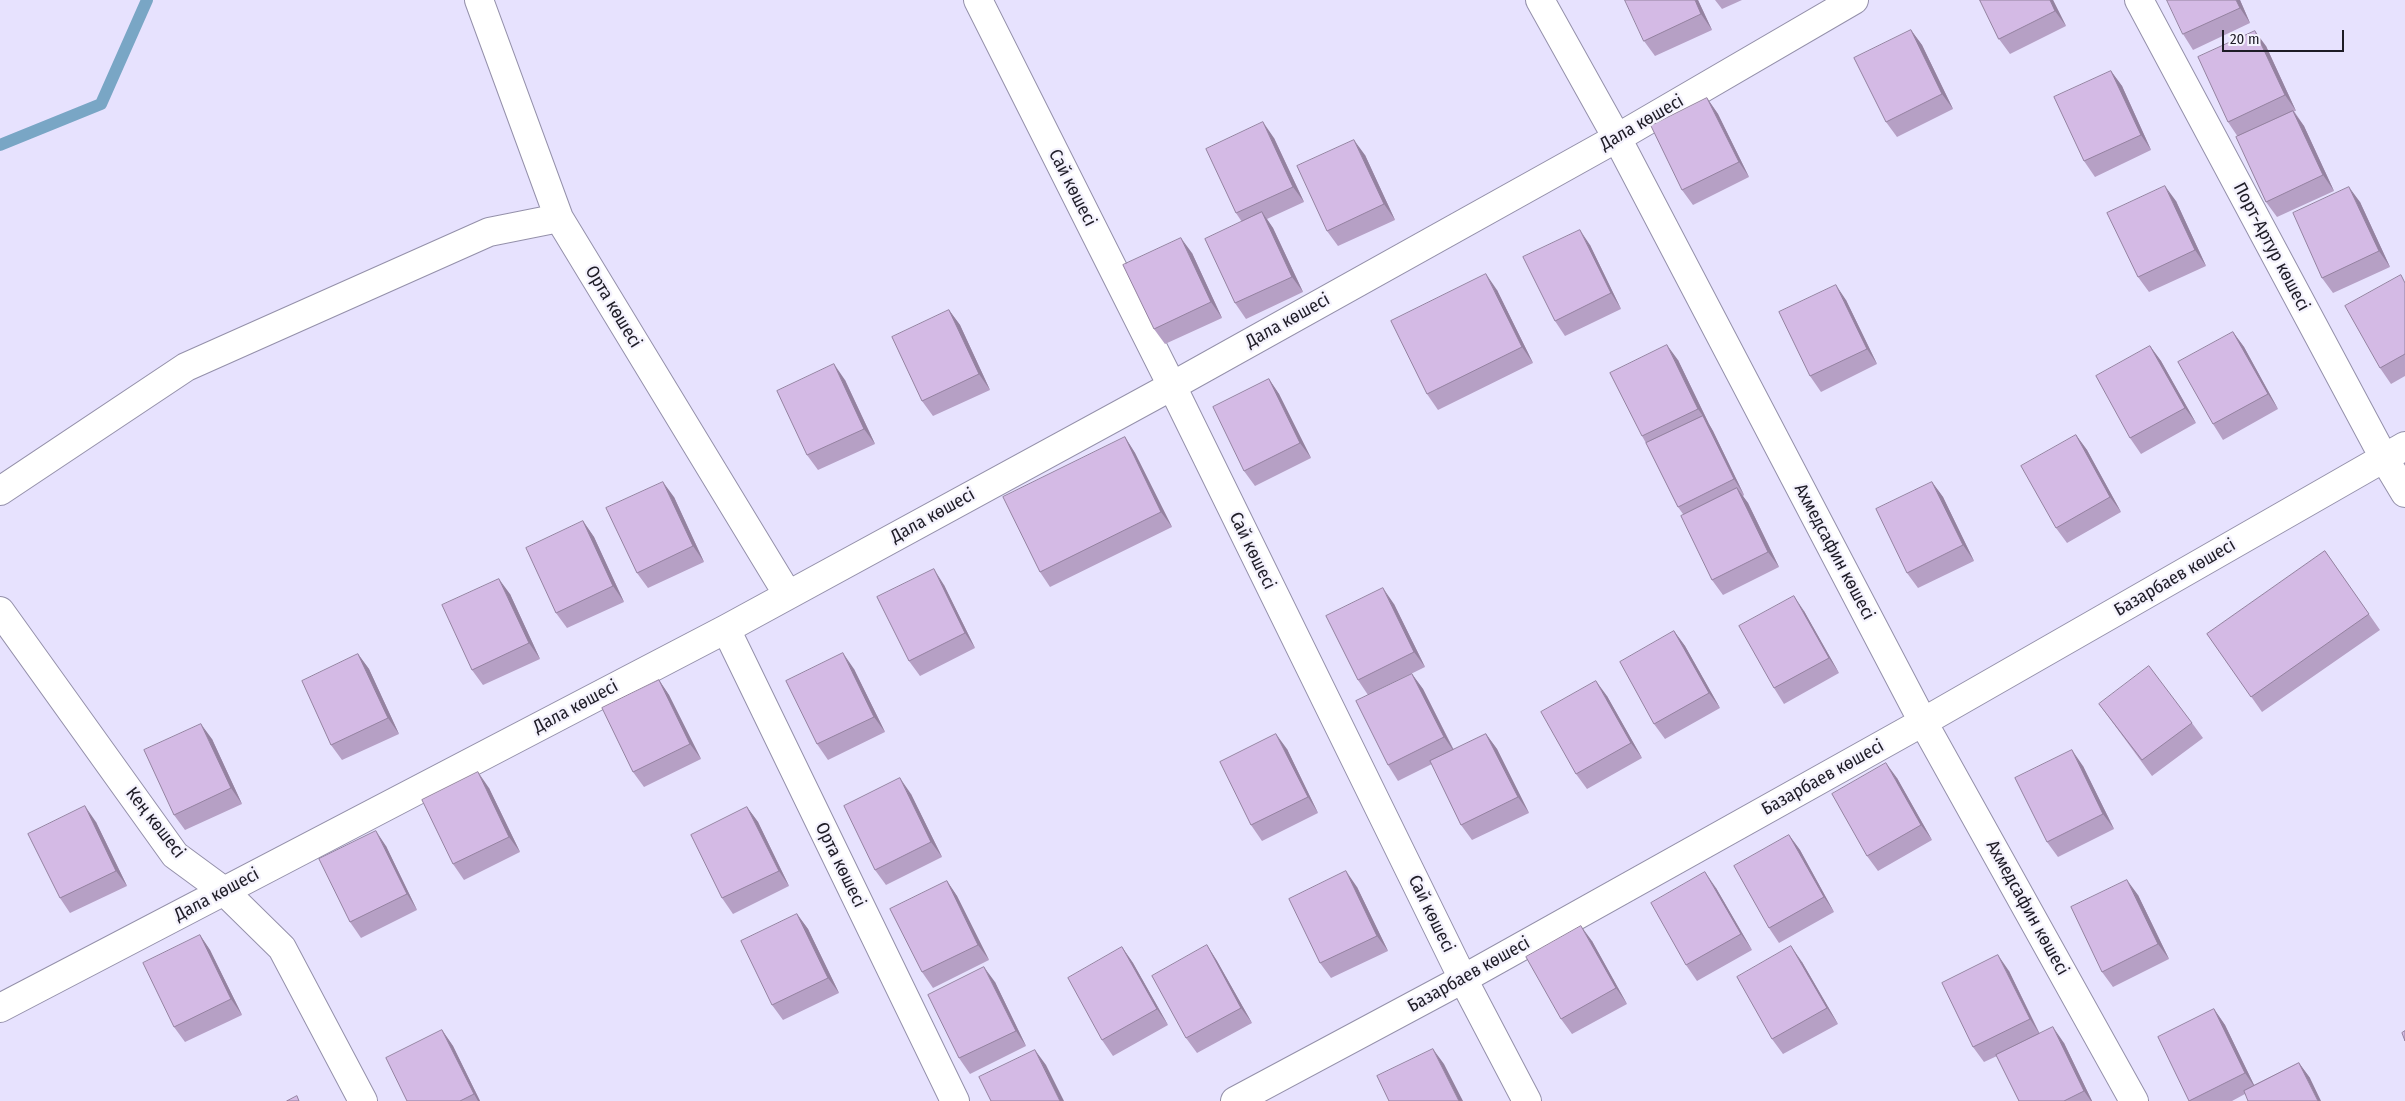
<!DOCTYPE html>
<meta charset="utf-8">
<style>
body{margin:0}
#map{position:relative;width:2405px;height:1101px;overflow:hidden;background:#e7e2fe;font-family:"Fira Sans Condensed",sans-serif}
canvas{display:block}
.scale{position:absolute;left:2222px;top:30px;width:122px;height:22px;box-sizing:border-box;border:2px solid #1e1c26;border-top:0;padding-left:6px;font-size:15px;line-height:18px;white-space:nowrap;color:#1e1c26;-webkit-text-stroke:4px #f4f2fd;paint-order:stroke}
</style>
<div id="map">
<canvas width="2405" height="1101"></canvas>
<div class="scale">20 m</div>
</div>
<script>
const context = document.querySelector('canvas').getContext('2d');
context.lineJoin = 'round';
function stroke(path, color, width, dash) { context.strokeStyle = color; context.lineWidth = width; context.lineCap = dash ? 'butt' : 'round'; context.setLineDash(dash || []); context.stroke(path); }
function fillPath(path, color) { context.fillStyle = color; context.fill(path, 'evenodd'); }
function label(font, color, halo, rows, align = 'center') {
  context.font = font + ' "Fira Sans Condensed",sans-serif'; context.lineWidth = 4.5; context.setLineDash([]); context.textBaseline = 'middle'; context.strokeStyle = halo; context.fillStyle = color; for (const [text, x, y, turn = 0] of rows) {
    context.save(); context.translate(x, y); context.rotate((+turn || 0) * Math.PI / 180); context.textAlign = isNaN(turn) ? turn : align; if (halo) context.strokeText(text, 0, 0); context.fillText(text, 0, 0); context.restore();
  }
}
stroke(new Path2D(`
 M0 145 101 104 147 0`), '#79a6c5', 12);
const minor = new Path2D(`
 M479 0 559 218 788 595
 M978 0 1172 386 1463 979 1527 1101
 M1540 0 1617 138 1923 722 2134 1101
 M2139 0 2384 458 2405 493
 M0 491 186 367 489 232 559 218
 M0 611 175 855 224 891 282 948 363 1101
 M726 629 955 1101
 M0 1008 726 629 1172 386 1617 138 1854 0
 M1235 1101 1463 979 1923 722 2405 446`);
stroke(minor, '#9490aa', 30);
stroke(minor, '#fff', 28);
fillPath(new Path2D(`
 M1698 0 1712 30 1655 56 1644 41Z
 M1715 0H1742L1722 9Z
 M1980 0H2053L2066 26 2010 54 1999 39Z
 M2240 0 2250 23 2193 50 2183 34Z
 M1911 30 1922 45 1953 109 1897 137 1886 122Z
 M2266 46 2296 111H2294L2304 126 2334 191 2277 217 2266 202 2238 137 2228 122Z
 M2111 71 2122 86 2151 150 2095 177 2084 161Z
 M1707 98 1718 114 1749 177 1693 205 1682 190Z
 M1274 138 1304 202 1267 219 1273 228 1303 292 1246 319 1235 303 1242 222 1236 213Z
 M1365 155 1395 220 1338 246 1327 231Z
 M2176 201 2206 266 2149 292 2138 277Z
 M2360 202 2390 267 2333 293 2322 278Z
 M1590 245 1621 309 1565 336 1555 321Z
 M1192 253 1222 318 1165 344 1154 329Z
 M2405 282V376L2391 384 2380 368Z
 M1497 290 1533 363 1438 410 1427 394Z
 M1846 300 1877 364 1821 392 1810 376Z
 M949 310 960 325 990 390 933 416 922 401Z
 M2233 332 2244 347 2278 409 2223 440 2213 424Z
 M2150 346 2161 361 2196 423 2141 454 2130 438Z
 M1678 360 1709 424 1713 431 1744 495 1743 496 1748 503 1779 567 1723 595 1712 580 1683 514 1678 507 1646 443 1642 436Z
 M1269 379 1279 394 1311 458 1255 486 1244 471Z
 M845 380 875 444 818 470 807 455Z
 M2076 435 2087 450 2121 512 2067 543 2056 528Z
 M1125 437 1135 453 1172 527 1050 587 1040 572Z
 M1932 482 1943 497 1974 561 1918 588 1907 573Z
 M674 497 704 562 648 588 637 573Z
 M583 521 594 537 624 602 567 628 556 613Z
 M2325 551 2380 630 2262 712 2207 634Z
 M944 585 975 648 920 676 909 661Z
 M510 594 540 659 483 685 472 670Z
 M1394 604 1425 667 1368 695 1358 680Z
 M1804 611 1839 673 1784 704 1774 688Z
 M1674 631 1685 646 1720 708 1665 739 1654 724Z
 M358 654 369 669 399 734 342 760 331 745Z
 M854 669 885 732 828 760 817 744Z
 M1412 674 1423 689 1454 750 1486 734 1497 749 1529 813 1472 840 1461 825 1432 764 1398 781 1388 765Z
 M659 680 669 695 701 759 644 787 633 772Z
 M1607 696 1642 758 1587 789 1576 774Z
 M2099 704 2192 723 2203 738 2152 776Z
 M212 739 242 804 185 830 174 815Z
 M1287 749 1318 813 1262 841 1251 825Z
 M2083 766 2114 829 2058 857 2047 842Z
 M1897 778 1932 840 1878 871 1867 856Z
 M489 788 520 852 464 880 453 864Z
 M911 794 942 857 886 885 875 870Z
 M747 807 758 822 789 886 733 914 722 898Z
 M96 822 127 886 70 913 60 898Z
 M1789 835 1800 850 1834 912 1779 943 1769 928Z
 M386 846 417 910 361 938 350 922Z
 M947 881 957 896 989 960 933 988 922 972Z
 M1357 887 1388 951 1331 978 1320 963Z
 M1716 888 1752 950 1697 981 1686 965Z
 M2138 895 2169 959 2113 987 2102 972Z
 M797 914 808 929 839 993 783 1020 772 1005Z
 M200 935 210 950 242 1015 185 1042 174 1027Z
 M1592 941 1627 1004 1572 1034 1561 1019Z
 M1207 945 1217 961 1252 1023 1197 1053 1186 1038Z
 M1122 947 1133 963 1168 1025 1113 1056 1102 1040Z
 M1802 962 1838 1024 1783 1054 1772 1039Z
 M2009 971 2040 1034 2064 1043 2092 1101H2019L1997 1056 1984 1062 1973 1047Z
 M995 982 1026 1046 970 1074 959 1058Z
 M2214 1009 2225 1025 2254 1085 2299 1063 2310 1078 2245 1094 2232 1101H2189Z
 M442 1030 453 1046 480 1101H407Z`), '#b6a0c5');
fillPath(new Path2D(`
 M1695 0H1698L1712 30 1701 14Z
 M2050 0H2053L2066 26 2055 11Z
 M2236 0H2240L2250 23 2240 8Z
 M1911 30 1922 45 1953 109 1942 94Z
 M2255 31 2266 46 2296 111 2285 95Z
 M2111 71 2122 86 2151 150 2141 135Z
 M1707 98 1718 114 1749 177 1739 162Z
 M2293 111 2304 126 2334 191 2323 175Z
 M1263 122 1274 138 1304 202 1293 187Z
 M1354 140 1365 155 1395 220 1384 204Z
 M2165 186 2176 201 2206 266 2195 250Z
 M2349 187 2360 202 2390 267 2379 251Z
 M1262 212 1273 228 1303 292 1292 277Z
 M1580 230 1590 245 1621 309 1611 293Z
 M1181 238 1192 253 1222 318 1211 302Z
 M1486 274 1497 290 1533 363 1522 347Z
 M1836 285 1846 300 1877 364 1867 349Z
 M949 310 960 325 990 390 979 374Z
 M2233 332 2244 347 2278 409 2268 394Z
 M1667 345 1678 360 1709 424 1713 431 1744 495 1734 479 1703 416 1698 409Z
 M2150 346 2161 361 2196 423 2185 408Z
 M834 364 845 380 875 444 864 429Z
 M1269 379 1279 394 1311 458 1300 443Z
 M2076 435 2087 450 2121 512 2110 497Z
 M1125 437 1135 453 1172 527 1161 512Z
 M663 482 674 497 704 562 693 546Z
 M1932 482 1943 497 1974 561 1963 545Z
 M1737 488 1748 503 1779 567 1768 552Z
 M583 521 594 537 624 602 613 586Z
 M934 569 944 585 975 648 965 633Z
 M499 579 510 594 540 659 529 643Z
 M1383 588 1394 604 1425 667 1414 652Z
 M1794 596 1804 611 1839 673 1829 658Z
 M1674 631 1685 646 1720 708 1709 693Z
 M843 653 854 669 885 732 874 717Z
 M358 654 369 669 399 734 388 718Z
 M1412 674 1423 689 1455 753 1444 737Z
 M659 680 669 695 701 759 690 744Z
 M1596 681 1607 696 1642 758 1631 743Z
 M201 724 212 739 242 804 231 788Z
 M1276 734 1287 749 1318 813 1308 797Z
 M1486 734 1497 749 1529 813 1518 797Z
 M2072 750 2083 766 2114 829 2103 814Z
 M1886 763 1897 778 1932 840 1921 825Z
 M478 772 489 788 520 852 509 837Z
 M900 778 911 794 942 857 931 842Z
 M85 806 96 822 127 886 116 871Z
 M747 807 758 822 789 886 779 871Z
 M376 831 386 846 417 910 407 894Z
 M1789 835 1800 850 1834 912 1824 897Z
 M1346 871 1357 887 1388 951 1377 936Z
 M1705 872 1716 888 1752 950 1741 934Z
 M2127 880 2138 895 2169 959 2158 944Z
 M947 881 957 896 989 960 978 945Z
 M797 914 808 929 839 993 828 978Z
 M1581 926 1592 941 1627 1004 1616 988Z
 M200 935 210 950 242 1015 231 999Z
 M1207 945 1217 961 1252 1023 1241 1008Z
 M1791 946 1802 962 1838 1024 1827 1008Z
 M1122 947 1133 963 1168 1025 1157 1009Z
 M1998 955 2009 971 2040 1035 2030 1019Z
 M984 967 995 982 1026 1046 1016 1031Z
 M2214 1009 2225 1025 2256 1089 2245 1073Z
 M2053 1027 2064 1043 2092 1101H2091L2084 1091Z
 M442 1030 453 1046 480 1101H478L474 1094Z
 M1433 1049 1444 1064 1463 1101H1459Z
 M1035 1050 1046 1065 1064 1101H1060Z
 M2299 1063 2310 1078 2321 1101H2318Z`), '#9482a0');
const building = new Path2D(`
 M1625 0H1695L1701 14 1644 41Z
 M1980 0H2050L2055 11 1999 39Z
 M2167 0H2236L2240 8 2183 34Z
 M1911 30 1942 94 1886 122 1854 58Z
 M2255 31 2285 95 2228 122 2198 57Z
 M2111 71 2141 135 2084 161 2054 97Z
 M1707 98 1739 162 1682 190 1651 126Z
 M2293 111 2323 175 2266 202 2236 137Z
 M1263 122 1293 187 1236 213 1206 149Z
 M1354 140 1384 204 1327 231 1297 166Z
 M2165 186 2195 250 2138 277 2107 213Z
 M2349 187 2379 251 2322 278 2293 213Z
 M1262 212 1292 277 1235 303 1205 239Z
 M1580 230 1611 293 1555 321 1523 257Z
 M1181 238 1211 302 1154 329 1123 265Z
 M1486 274 1522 347 1427 394 1391 321Z
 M2401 275 2405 283V354L2380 368 2345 306Z
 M1836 285 1867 349 1810 376 1779 312Z
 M949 310 979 374 922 401 892 337Z
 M2233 332 2268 394 2213 424 2178 362Z
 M1667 345 1698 409 1642 436 1610 373Z
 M2150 346 2185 408 2130 438 2096 376Z
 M834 364 864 429 807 455 777 391Z
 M1269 379 1300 443 1244 471 1213 407Z
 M1703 416 1734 479 1678 507 1646 443Z
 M2076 435 2110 497 2056 528 2021 466Z
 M1125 437 1161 512 1040 572 1003 497Z
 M663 482 693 546 637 573 606 508Z
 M1932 482 1963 545 1907 573 1876 509Z
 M1737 488 1768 552 1712 580 1681 516Z
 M583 521 613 586 556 613 526 548Z
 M2325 551 2369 614 2251 697 2207 634Z
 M934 569 965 633 909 661 877 597Z
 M499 579 529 643 472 670 442 605Z
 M1383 588 1414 652 1358 680 1326 616Z
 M1794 596 1829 658 1774 688 1739 626Z
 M1674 631 1709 693 1654 724 1620 662Z
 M843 653 874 717 817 744 786 681Z
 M358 654 388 718 331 745 302 681Z
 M2149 666 2192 723 2142 760 2099 704Z
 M1412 674 1444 737 1388 765 1356 701Z
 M659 680 690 744 633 772 602 708Z
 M1596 681 1631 743 1576 774 1541 712Z
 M201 724 231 788 174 815 144 750Z
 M1276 734 1308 797 1251 825 1220 762Z
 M1486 734 1518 797 1461 825 1430 761Z
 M2072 750 2103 814 2047 842 2015 778Z
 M1886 763 1921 825 1867 856 1832 794Z
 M478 772 509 837 453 864 422 800Z
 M900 778 931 842 875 870 844 806Z
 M85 806 116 871 60 898 28 834Z
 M747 807 779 871 722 898 691 835Z
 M376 831 407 894 350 922 319 859Z
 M1789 835 1824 897 1769 928 1734 866Z
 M1346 871 1377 936 1320 963 1289 899Z
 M1705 872 1741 934 1686 965 1651 903Z
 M2127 880 2158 944 2102 972 2071 907Z
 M947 881 978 945 922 972 890 909Z
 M797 914 828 978 772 1005 741 941Z
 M1581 926 1616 988 1561 1019 1526 957Z
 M200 935 231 999 174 1027 143 963Z
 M1207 945 1241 1008 1186 1038 1152 976Z
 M1791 946 1827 1008 1772 1039 1737 977Z
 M1122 947 1157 1009 1102 1040 1068 978Z
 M1998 955 2030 1019 1973 1047 1942 983Z
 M984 967 1016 1031 959 1058 928 995Z
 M2214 1009 2245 1073 2189 1101 2158 1037Z
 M2053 1027 2084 1091 2064 1101H2019L1996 1055Z
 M442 1030 474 1094 460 1101H407L386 1058Z
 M2405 1031V1041L2402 1033Z
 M1433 1049 1459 1101H1389L1377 1076Z
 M1035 1050 1060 1101H991L979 1077Z
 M2299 1063 2318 1101H2248L2244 1091Z
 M297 1096 299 1101H287Z`);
fillPath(building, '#d4bae5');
stroke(building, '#9482a0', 1);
label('18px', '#1e1c26', '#f4f2fd', [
 ["Дала көшесі",1642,123,-30],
 ["Сай көшесі",1072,188,63],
 ["Порт-Артур көшесі",2271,247,62],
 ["Орта көшесі",613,307,59],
 ["Дала көшесі",1288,321,-29],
 ["Дала көшесі",933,516,-29],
 ["Сай көшесі",1252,551,64],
 ["Ахмедсафин көшесі",1834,552,62],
 ["Базарбаев көшесі",2175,578,-30],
 ["Дала көшесі",576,707,-28],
 ["Базарбаев көшесі",1823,778,-29],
 ["Кең көшесі",155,823,52],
 ["Орта көшесі",840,865,64],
 ["Дала көшесі",217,895,-28],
 ["Ахмедсафин көшесі",2027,908,61],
 ["Сай көшесі",1431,914,64],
 ["Базарбаев көшесі",1469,975,-29]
]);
</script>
